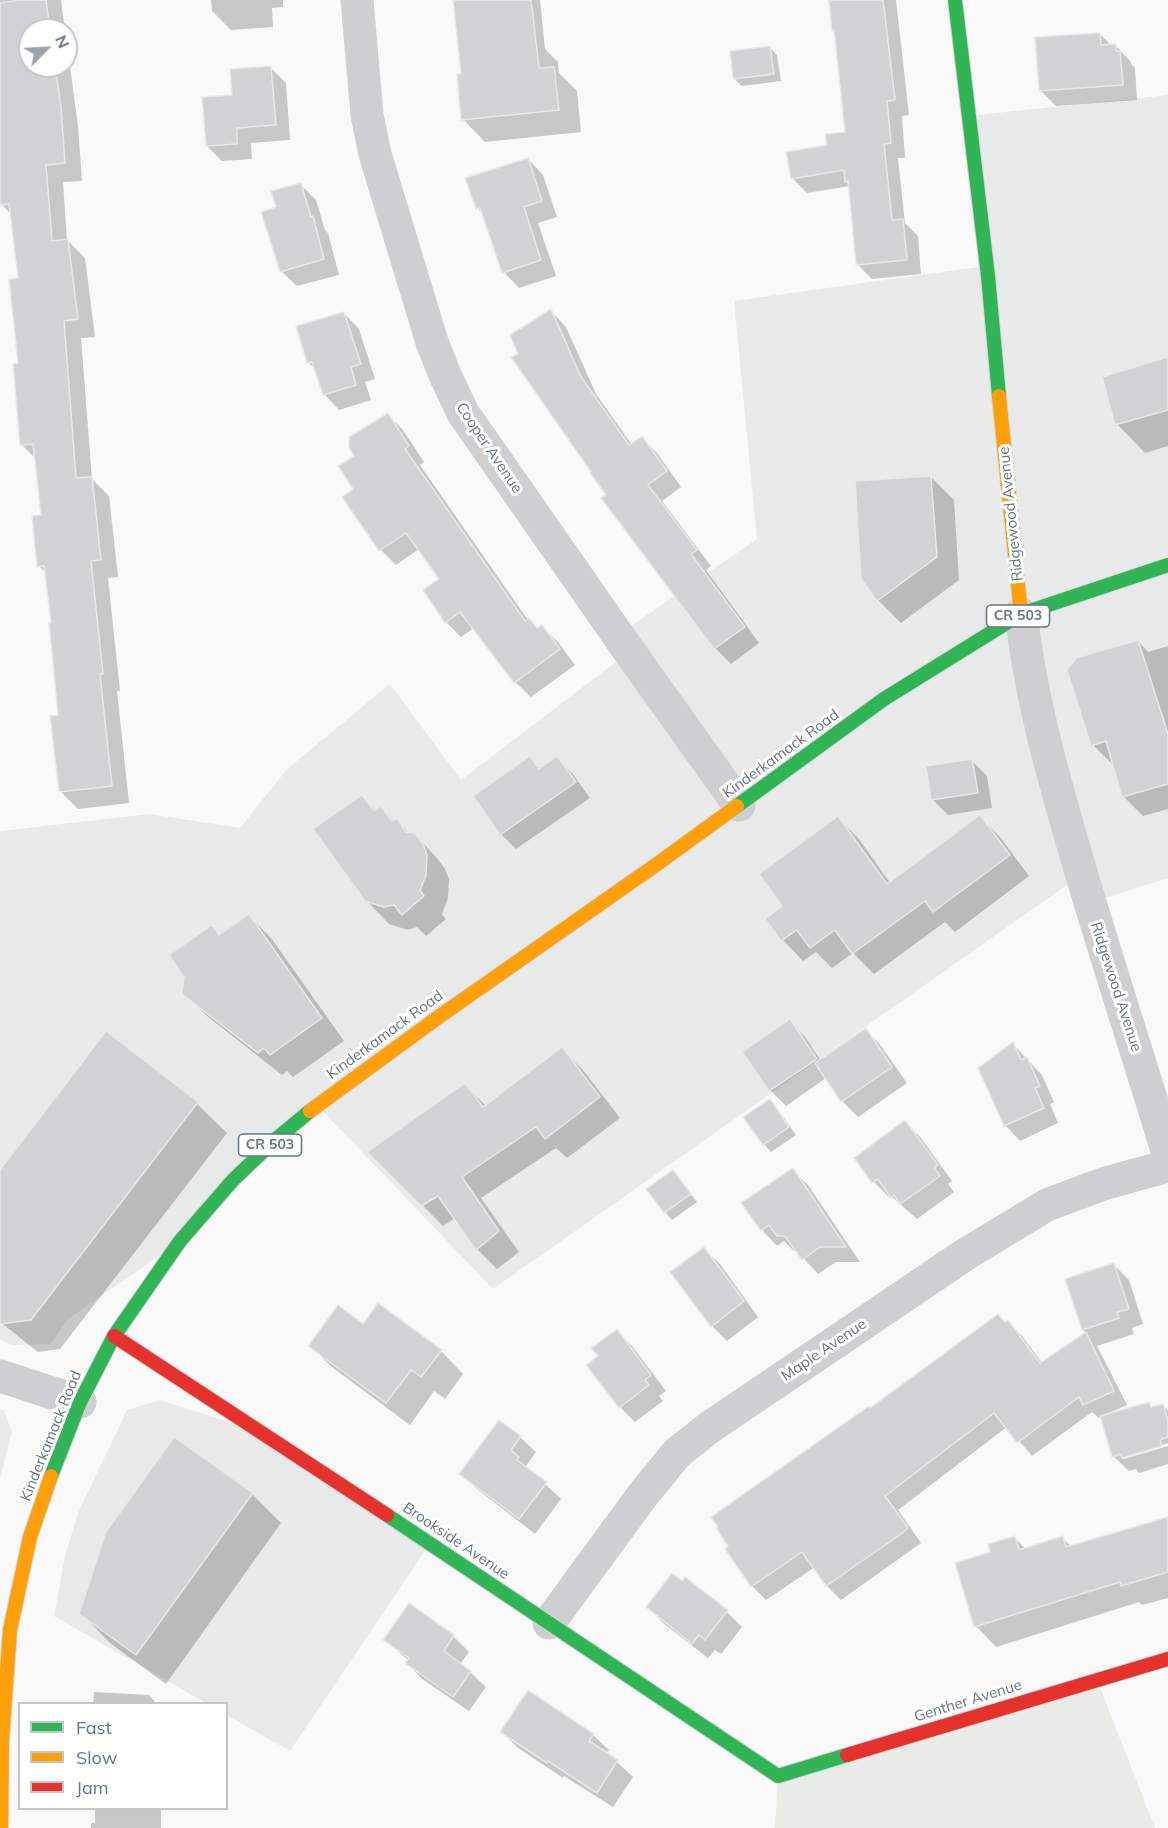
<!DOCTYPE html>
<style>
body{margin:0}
#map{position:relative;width:1168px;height:1828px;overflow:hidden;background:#f9f9f9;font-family:Mulish,sans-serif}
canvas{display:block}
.legend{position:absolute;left:18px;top:1702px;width:210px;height:108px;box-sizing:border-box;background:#fff;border:2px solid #c1c8cd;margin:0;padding:8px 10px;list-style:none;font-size:18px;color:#657683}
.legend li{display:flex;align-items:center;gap:12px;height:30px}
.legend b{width:30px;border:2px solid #c1c8cd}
.north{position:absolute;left:18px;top:18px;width:60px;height:60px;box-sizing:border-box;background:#fff;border:2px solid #c1c8cd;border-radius:50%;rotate:66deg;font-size:16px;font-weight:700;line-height:24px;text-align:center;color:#657683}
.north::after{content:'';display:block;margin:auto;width:21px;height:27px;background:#99a4ac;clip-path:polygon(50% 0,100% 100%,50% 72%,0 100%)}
</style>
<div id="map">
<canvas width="1168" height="1828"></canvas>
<ul class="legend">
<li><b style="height:8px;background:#30b455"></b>Fast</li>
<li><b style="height:8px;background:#ff9f0a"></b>Slow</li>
<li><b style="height:8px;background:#e5322d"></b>Jam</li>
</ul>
<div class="north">N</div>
</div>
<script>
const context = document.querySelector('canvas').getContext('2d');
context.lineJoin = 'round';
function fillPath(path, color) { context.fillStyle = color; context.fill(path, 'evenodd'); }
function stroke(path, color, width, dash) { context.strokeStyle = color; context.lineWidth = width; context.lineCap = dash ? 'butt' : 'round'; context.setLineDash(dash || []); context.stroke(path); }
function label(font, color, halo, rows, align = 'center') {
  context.font = font + ' Mulish,sans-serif'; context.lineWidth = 6; context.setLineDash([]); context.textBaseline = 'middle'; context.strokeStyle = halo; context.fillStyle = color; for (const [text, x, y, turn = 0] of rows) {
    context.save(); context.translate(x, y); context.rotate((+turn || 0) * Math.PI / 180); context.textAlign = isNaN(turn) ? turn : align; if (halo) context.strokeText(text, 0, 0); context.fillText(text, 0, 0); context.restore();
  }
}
fillPath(new Path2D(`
 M1168 95V878L1089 903 1081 875 493 1289 317 1105 180 1241 68 1319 50 1344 12 1345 0 1339V831L150 814 240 828 287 769 390 684 461 780 629 652 618 635 757 539 734 301 986 266 967 116Z
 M160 1400 260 1432 430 1543 290 1751 227 1715 226 1704 206 1703 54 1616 65 1556 78 1513 127 1410Z
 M0 1409 4 1411 12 1432 0 1479Z`), '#e8e9e9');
fillPath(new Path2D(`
 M1097 1680 1155 1828H775L778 1776Z`), '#e8ebe6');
fillPath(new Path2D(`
 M0 0H61L65 30H30V66H66V37L78 126 82 181 63 182 67 240 85 258 95 337 81 338 92 479 109 496 118 577 108 578 120 691H117L129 803 78 809 60 791V716L52 625 46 573 39 566 43 517 36 459 21 444 19 279 12 215 1 204 0 190Z
 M211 0H283V7L272 8 273 27 231 30 212 11Z
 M455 0H540L545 49 558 62 559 73 577 91 581 132 485 142 463 119V75Z
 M831 0H896L909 115 902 116 905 158H898L905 223 918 236 921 274 872 279 857 264 850 186 807 193 792 178 829 146 847 134Z
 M1100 34 1111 45H1115L1130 61 1131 64 1135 68 1137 100 1056 106 1040 90Z
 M770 48 777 55 781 81 742 86 734 79Z
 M271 68 286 83 290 140 251 143 252 159 222 161 207 146 234 97Z
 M528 159 543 175 557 217 538 223 556 276 519 288 504 272 485 216 477 208Z
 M300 184 316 200 325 230 328 233 339 275 297 286 281 271 278 208Z
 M551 311 566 327 596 394 632 445 642 438 657 453 681 487 662 501 711 566 706 570 759 643 731 664 715 648 604 499 608 496 520 354Z
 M344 313 359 329 375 379 365 382 371 400 339 410 324 394 316 370 308 362Z
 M1168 359V446L1145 453 1117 424Z
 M388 415 403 430 424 462 420 465 528 620H529L539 629 542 627 558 642 575 665 531 697 515 682 474 628 461 637 446 622 441 579 419 549 396 565 381 550 344 497 355 490 356 456Z
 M931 477 954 500 959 580 901 623 878 600Z
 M1138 641 1148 652 1168 646V809L1143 816 1123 796 1114 765H1113L1093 745Z
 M530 758 541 769 557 758 572 773 590 798 516 849 501 834Z
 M971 760 987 776 992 808 948 815 932 799Z
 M362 797 376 811 381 808 395 822 397 820 410 834H414L437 858 445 869 449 879 448 898 442 914 446 919 426 936 417 927 408 930 389 924 366 900Z
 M980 817 1000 837 1029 876 955 932 945 922 874 974 853 953 832 968 816 952 803 961 783 940 767 919 784 907 838 818 859 839 890 883Z
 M249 916 271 938 344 1041 293 1077 287 1071 282 1075 207 1016 184 993 186 976 212 927 220 936Z
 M790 1021 805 1037 821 1061 866 1030 881 1046 907 1083 858 1117 842 1101 826 1078 786 1106 770 1090 744 1053Z
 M106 1033 197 1104 227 1133 60 1349 38 1352 0 1322V1172Z
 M1013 1044 1042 1075 1054 1102 1050 1104 1058 1123 1020 1141 1005 1125Z
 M562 1049 583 1070 620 1118 567 1158 556 1148 481 1198 519 1252 497 1269 477 1249 455 1218 443 1226 370 1152 465 1085 486 1106Z
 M770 1101 777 1108 796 1135 771 1152 764 1144 745 1117Z
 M905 1122 921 1138 952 1181 948 1184 954 1192 917 1219 891 1196 889 1197 874 1182Z
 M792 1170 808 1185 860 1262H836L818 1274 797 1251H794L784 1241 777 1246 762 1230Z
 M672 1172 697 1202 672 1220 665 1212 648 1189Z
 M704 1249 720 1264 758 1317 727 1341 712 1326Z
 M1114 1265 1129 1280 1143 1324 1132 1328 1134 1334 1097 1346 1127 1405 1109 1413 1149 1404 1153 1408 1163 1405 1168 1411V1443L1121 1457 1124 1459 1168 1446V1464L1139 1473 1136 1469 1129 1471 1113 1456 1102 1417 1099 1418 1092 1412 1032 1456 1007 1427 898 1510 921 1543 841 1600 827 1586 815 1567 766 1600 752 1586 870 1410 1008 1322 1022 1336 1042 1363 1087 1334 1083 1330Z
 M363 1326 441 1351 463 1374 445 1399 434 1391 410 1425 333 1368 310 1346Z
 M617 1331 632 1346 666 1391 659 1396 663 1401 635 1422 620 1407 600 1357Z
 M500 1422 520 1437 536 1452 526 1466 561 1499 535 1534 477 1489 461 1474Z
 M252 1494 281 1523 166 1684 110 1643 81 1613Z
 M1168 1519V1598L1142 1605 1139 1602 996 1647 976 1626 992 1553 1015 1538 1026 1549 1062 1538 1072 1547Z
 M685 1579 727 1612 742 1627 721 1654 715 1650 708 1658 663 1623 648 1607 682 1583Z
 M410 1605 454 1637 469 1652 460 1664 470 1672 486 1687 469 1711 422 1679 407 1663 409 1661 385 1640Z
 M94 1692 149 1695 157 1704H93Z
 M502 1732 593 1735 609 1750 606 1754 617 1762 633 1777 613 1807 564 1776 563 1778 518 1748Z
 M95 1808H161V1828H91V1823H95Z`), '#0003');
const building = new Path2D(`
 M19 0H46L50 30H30V66H55L61 107 65 163 46 165 52 241 68 239 78 319 64 321 76 478 92 477 101 560 91 561 103 674H100L112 786 59 792 50 716 58 715 49 623H51L44 566 37 567 32 516 41 515 33 444 20 445 13 364 18 363 9 279 18 278 9 204 0 205V3Z
 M453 0H531L539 68 554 67 559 110 461 120 457 74H461Z
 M829 0H883L895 100 887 101 891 143 884 144 892 220 903 219 907 260 856 265 848 181 845 182 844 170 791 179 786 152 827 145 825 134 845 132 834 30 832 31Z
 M1100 33 1101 45 1116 44V51H1120L1123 85 1039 91 1035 37Z
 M770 46 774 74 733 79 730 51Z
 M271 66 276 125 237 128V144L206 146 202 97 232 95 230 69Z
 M528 158 542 201 524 207 541 260 502 273 480 208 476 209 465 178Z
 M301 183 311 217 313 216 324 259 280 272 261 212 276 207 271 191Z
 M551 309 581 377 629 445 642 436 667 471 648 485 697 550 691 554 745 627 714 649 601 498 606 495 590 473 591 472 511 357 518 354 510 335Z
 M344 312 361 364 351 367 356 385 323 395 312 362 307 363 296 326Z
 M1168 357V410L1115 425 1102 377Z
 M388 413 409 446 405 449 525 621 529 618 537 628 542 625 560 649 514 683 460 612 445 623 423 590 439 579 406 533 379 551 342 497 353 489 338 466 354 456 349 448V437Z
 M931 476 937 557 877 601 861 579 855 481Z
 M1138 640 1168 734V784L1122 797 1106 741 1091 746 1067 670 1076 658Z
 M530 756 539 769 557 756 576 782 500 835 473 796Z
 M972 759 978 793 931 800 926 766Z
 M362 795 374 811 381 806 392 821 397 818 406 832 415 833 423 844 427 855 426 875 420 890 424 896 402 915 394 905 384 907 365 901 313 829Z
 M980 815 1010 855 933 912 925 901 852 954 835 930 810 948 797 930 781 941 765 919 782 906 759 874 838 816 887 884Z
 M249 914 322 1018 270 1055 264 1048 258 1053 182 994 184 977 169 955 212 925 219 935Z
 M790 1019 817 1059 769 1091 742 1052Z
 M866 1028 892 1067 841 1102 815 1063Z
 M106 1031 198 1102 31 1320 0 1324V1170Z
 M1013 1042 1021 1060 1027 1057 1040 1086 1035 1088 1044 1108 1004 1126 978 1068Z
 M562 1047 600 1097 545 1139 536 1127 462 1177 499 1231 476 1250 438 1196 421 1206 367 1152 465 1083 483 1107Z
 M770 1099 789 1127 763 1145 743 1117Z
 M905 1120 938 1165 934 1168 940 1176 900 1204 894 1195 891 1198 878 1179 872 1183 854 1158Z
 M793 1168 846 1247H820L802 1260 785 1236H777L769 1225 761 1231 741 1203Z
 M673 1170 691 1194 664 1213 646 1189Z
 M704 1247 744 1301 711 1327 670 1272Z
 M1114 1263 1129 1309 1117 1312 1119 1318 1082 1330 1065 1279Z
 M378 1303 442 1350 421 1377 411 1370 386 1403 308 1346 338 1305 363 1324Z
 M998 1314 1005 1322 1008 1320 1040 1363 1086 1332 1114 1391 1083 1405 1079 1397 1017 1443 994 1413 885 1496 908 1528 904 1532 826 1586 802 1552 751 1587 725 1549 728 1546 716 1528 718 1527 711 1517 869 1406 870 1408Z
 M617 1329 651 1375 645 1380 649 1385 619 1408 586 1365 598 1356 591 1348Z
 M1149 1402 1151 1407 1163 1404 1168 1421V1437L1160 1440 1162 1446 1122 1458 1121 1454 1112 1457 1100 1416Z
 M499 1420 521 1436 511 1450 519 1457 517 1460 547 1482 519 1519 459 1474Z
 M174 1437 253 1493 136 1655 79 1614 106 1532Z
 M1168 1517V1572L1121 1586 1120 1582 974 1627 955 1563 990 1552 988 1544 1015 1536 1019 1550 1063 1536 1066 1547Z
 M672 1573 682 1581 685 1577 728 1610 705 1640 699 1635 692 1644 646 1607Z
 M409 1603 454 1635 444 1651 471 1671 453 1697 405 1663 409 1658 383 1640Z
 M528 1690 594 1734 589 1741 618 1760 597 1793 548 1761 547 1763 500 1732Z`);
fillPath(building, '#d0d2d3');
stroke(building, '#e8e8e8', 1.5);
const fast = new Path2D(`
 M955 0 988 276 999 396
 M737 806 884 699 1021 614 1168 565
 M51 1476 80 1402 114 1336 180 1241 233 1180 275 1140 310 1111
 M387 1515 778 1776 847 1755`);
const slow = new Path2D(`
 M999 396 1021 614
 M310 1111 440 1016 660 862 737 806
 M1 1828 2 1740 10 1630 30 1537 51 1476`);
const jam = new Path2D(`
 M114 1336 387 1515
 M847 1755 1168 1659`);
stroke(fast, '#d5d6d7', 16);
stroke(slow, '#d5d6d7', 16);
stroke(jam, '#d5d6d7', 16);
stroke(new Path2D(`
 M357 0 367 115 375 154 432 342 445 375 463 413 629 651 739 805
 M1021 614C1030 693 1051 769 1073 845 1103 949 1137 1051 1168 1154
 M0 1376 80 1402
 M549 1623 642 1496 677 1453 710 1427 966 1254 1047 1205 1103 1184 1168 1166`), '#cecfd0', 33);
stroke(fast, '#30b455', 14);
stroke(slow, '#ff9f0a', 14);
stroke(jam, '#e5322d', 14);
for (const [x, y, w] of [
 [1018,616,63],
 [270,1145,63]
]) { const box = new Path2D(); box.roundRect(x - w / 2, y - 11, w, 22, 4.5); context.fillStyle = '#fff'; context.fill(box); stroke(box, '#657683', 1.5); }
label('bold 14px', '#657683', null, [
 ["CR 503",1018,616],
 ["CR 503",270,1145]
]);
label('15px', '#657683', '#fff', [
 ["Cooper Avenue",489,448,56],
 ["Ridgewood Avenue",1011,514,-96],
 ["Kinderkamack Road",781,754,-36],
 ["Ridgewood Avenue",1116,987,72],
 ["Kinderkamack Road",385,1035,-36],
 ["Maple Avenue",824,1350,-34],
 ["Kinderkamack Road",51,1436,-68],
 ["Brookside Avenue",456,1541,34],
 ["Genther Avenue",968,1701,-17]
]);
</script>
